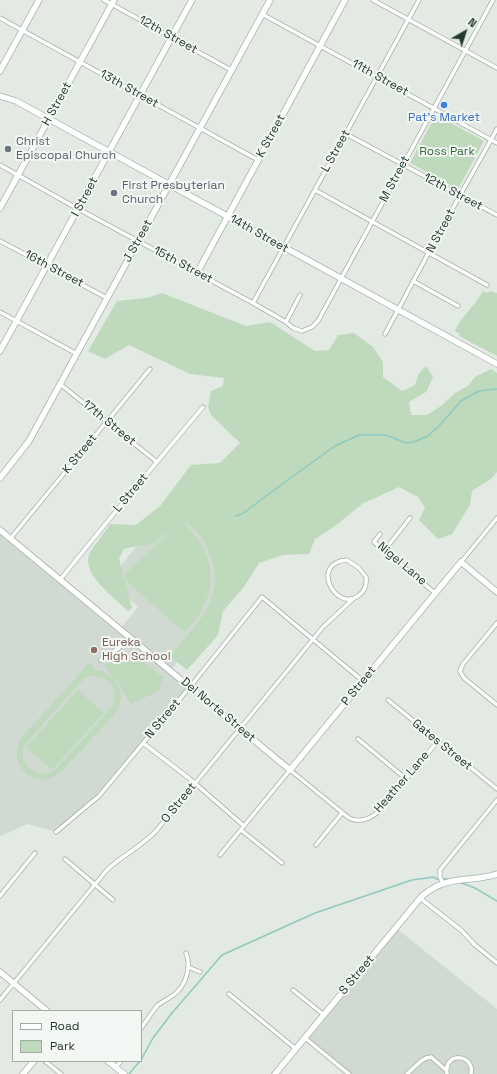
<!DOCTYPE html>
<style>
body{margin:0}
#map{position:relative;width:497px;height:1074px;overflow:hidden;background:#e2eae3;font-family:"Space Grotesk",sans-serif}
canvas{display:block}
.legend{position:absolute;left:12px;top:1010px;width:130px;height:52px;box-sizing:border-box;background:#f2f7f3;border:1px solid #a0aba3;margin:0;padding:5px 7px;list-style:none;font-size:12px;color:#24392c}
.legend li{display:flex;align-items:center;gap:8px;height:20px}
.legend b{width:20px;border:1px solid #a0aba3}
.north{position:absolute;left:445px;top:12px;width:40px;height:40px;-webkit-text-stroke:3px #f2f7f3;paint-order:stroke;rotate:39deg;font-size:11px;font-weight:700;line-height:16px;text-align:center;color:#24392c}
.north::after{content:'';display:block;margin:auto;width:14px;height:18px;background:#24392c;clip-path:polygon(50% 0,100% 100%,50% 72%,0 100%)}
</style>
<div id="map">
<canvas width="497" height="1074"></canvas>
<ul class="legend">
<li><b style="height:5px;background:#fff"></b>Road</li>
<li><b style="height:11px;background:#bfd9bd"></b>Park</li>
</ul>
<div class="north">N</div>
</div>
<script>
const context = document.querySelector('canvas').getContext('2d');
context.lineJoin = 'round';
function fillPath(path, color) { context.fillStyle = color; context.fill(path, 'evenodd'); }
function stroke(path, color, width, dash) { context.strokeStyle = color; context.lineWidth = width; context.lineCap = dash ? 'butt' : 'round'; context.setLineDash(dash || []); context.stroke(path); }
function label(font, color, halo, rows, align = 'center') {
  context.font = font + ' "Space Grotesk",sans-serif'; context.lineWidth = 4; context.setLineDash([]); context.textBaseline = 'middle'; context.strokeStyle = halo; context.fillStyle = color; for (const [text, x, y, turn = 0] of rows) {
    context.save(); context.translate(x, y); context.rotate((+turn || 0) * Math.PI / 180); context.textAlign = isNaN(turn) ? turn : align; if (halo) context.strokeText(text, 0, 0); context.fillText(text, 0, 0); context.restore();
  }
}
fillPath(new Path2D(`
 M175 499 256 564 171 670 190 687 99 796 56 832 28 824 0 836V530L120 629 138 607 108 581Z
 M396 928 497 1009V1074H349L305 1038Z`), '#d0dad2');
fillPath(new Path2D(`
 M436 115 484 141 458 189 410 163Z
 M483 291 487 293 490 291 497 293V356L459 336 460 334 455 331C462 315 476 305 483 291Z
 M162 293 246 326 270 322 315 351 329 350 338 335 354 333 373 347 383 362V377L402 391 415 385 418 375 426 366 433 377 426 392 409 402 411 415H427L441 406 455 393 468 386 475 377 491 369 497 373V472L492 478 472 491 470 505 452 534 438 539 419 520 425 508 418 497 399 487 362 504 335 526 315 539 309 554 283 555 259 563 244 587 223 611 218 635 187 670 170 656C189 633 218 606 215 574 215 568 211 560 209 554 205 540 196 528 183 522 188 528 195 534 199 540 220 572 211 608 184 632L125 580 126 573 176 526 154 543 124 549 119 559 132 608 128 611C116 599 82 575 89 555 92 548 105 532 110 524L136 525 160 506 191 465 220 463 240 443 211 415 208 406 211 391 223 386 224 378 190 374 129 345 105 359 88 351 117 301 147 298Z
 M135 656 163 677 159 691 131 704 122 691 119 683 110 673 104 664Z
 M90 662 94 666 92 670C116 669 129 694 115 714L59 774C33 792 4 762 23 736ZM92 676C109 675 120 691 112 707L56 769C37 782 15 763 26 743L80 683 85 678Z
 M78 690 104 713 52 770 26 747Z`), '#bfd9bd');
stroke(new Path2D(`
 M236 516 242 514 289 479 335 446 359 435H386L406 443 414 442 428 436 439 426 461 401 479 391 497 389
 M459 882 475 888 497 901
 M141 1060 153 1038 172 1013 222 955 315 913 412 880 434 877 436 879H450
 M129 1074 140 1061`), '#90c9be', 1.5);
const street = new Path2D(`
 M104 0 231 70
 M373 0 497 68
 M262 14 497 143
 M0 18 258 160
 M346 134 497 215
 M0 165 71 205 253 303 286 322 293 328 302 331 312 327 318 321 493 0
 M315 190 487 285
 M0 241 107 298
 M413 281 458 306
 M253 303 419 0
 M0 312 77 354
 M286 322 300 295
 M385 334 444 224 497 129
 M60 384 157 462
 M380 534 374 542 435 593
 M10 539 150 369
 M384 551 410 518
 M347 560 359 568 366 577C367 585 364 592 358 596 336 612 309 563 347 560Z
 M461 562 497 518
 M60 580C107 521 155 464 203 407
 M497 623 463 664 460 671 464 678 497 705
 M101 660 119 648 130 637
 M388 700 497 789
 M358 739 405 778
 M143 743 190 779 244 826
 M241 830 282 863
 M56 832 99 796 190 687 262 597 363 681
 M316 845 342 813
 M220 855 290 770 349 818C359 823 370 819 378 812L438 741
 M65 859 113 900
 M443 883 440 877V870L497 800
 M0 896 35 853
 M420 898 461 930 475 945 497 963
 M188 967 200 972
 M293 990 324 1015
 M229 994 296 1049
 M0 1000 106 871C121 856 141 847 156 831L323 627 352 600
 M141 1028C147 1021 153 1010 158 1005 164 1000 173 997 178 991 187 982 191 964 186 953
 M305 1038 349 1074
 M45 1061 61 1074
 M116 1067 121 1061
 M407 1074 421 1061 426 1058 431 1057 446 1070
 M447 1074C443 1052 475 1053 471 1074`);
const secondary = new Path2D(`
 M0 71 39 0
 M0 96 16 101C176 188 337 276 497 364
 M0 208 114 0
 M197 273 345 0
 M0 351 192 0
 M0 478 29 441 270 0
 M0 530 290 770 461 562 497 592
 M0 972 47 1011
 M108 1061 124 1074
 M23 1074 34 1061
 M275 1074 422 896C448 874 469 883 497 874`);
stroke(street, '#a5b1a8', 5);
stroke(secondary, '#a4b7ab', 7);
stroke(street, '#fff', 3.5);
stroke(secondary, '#fff', 5.5);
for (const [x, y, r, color] of [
 [444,105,4,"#3f7fe0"],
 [8,149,4,"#6b7280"],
 [114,193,4,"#6b7280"],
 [94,650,4,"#8d6e63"]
]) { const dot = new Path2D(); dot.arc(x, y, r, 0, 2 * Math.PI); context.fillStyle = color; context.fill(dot); stroke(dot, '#f2f7f3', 1.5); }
label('12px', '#24392c', '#f2f7f3', [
 ["12th Street",168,35,29],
 ["11th Street",380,78,29],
 ["13th Street",129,89,29],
 ["H Street",57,104,-61],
 ["K Street",271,136,-61],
 ["L Street",336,151,-61],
 ["M Street",395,179,-62],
 ["12th Street",453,192,28],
 ["I Street",85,197,-62],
 ["N Street",441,231,-62],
 ["14th Street",259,234,29],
 ["J Street",138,241,-61],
 ["15th Street",183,265,28],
 ["16th Street",54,269,28],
 ["17th Street",109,423,39],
 ["K Street",80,454,-51],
 ["L Street",131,493,-50],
 ["Nigel Lane",402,564,40],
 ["P Street",359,686,-51],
 ["Del Norte Street",218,710,40],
 ["N Street",163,719,-50],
 ["Gates Street",442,745,39],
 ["Heather Lane",402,782,-49],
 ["O Street",179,803,-51],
 ["S Street",357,975,-50]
]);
label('12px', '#366cbe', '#f2f7f3', [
 ["Pat's Market",444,118]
]);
label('12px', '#5b616d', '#f2f7f3', [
 ["Christ",16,142],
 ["Episcopal Church",16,156],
 ["First Presbyterian",122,186],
 ["Church",122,200]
], 'left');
label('12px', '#336b36', '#f2f7f3', [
 ["Ross Park",447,152]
]);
label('12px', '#785e54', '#f2f7f3', [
 ["Eureka",102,643],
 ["High School",102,657]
], 'left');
</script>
